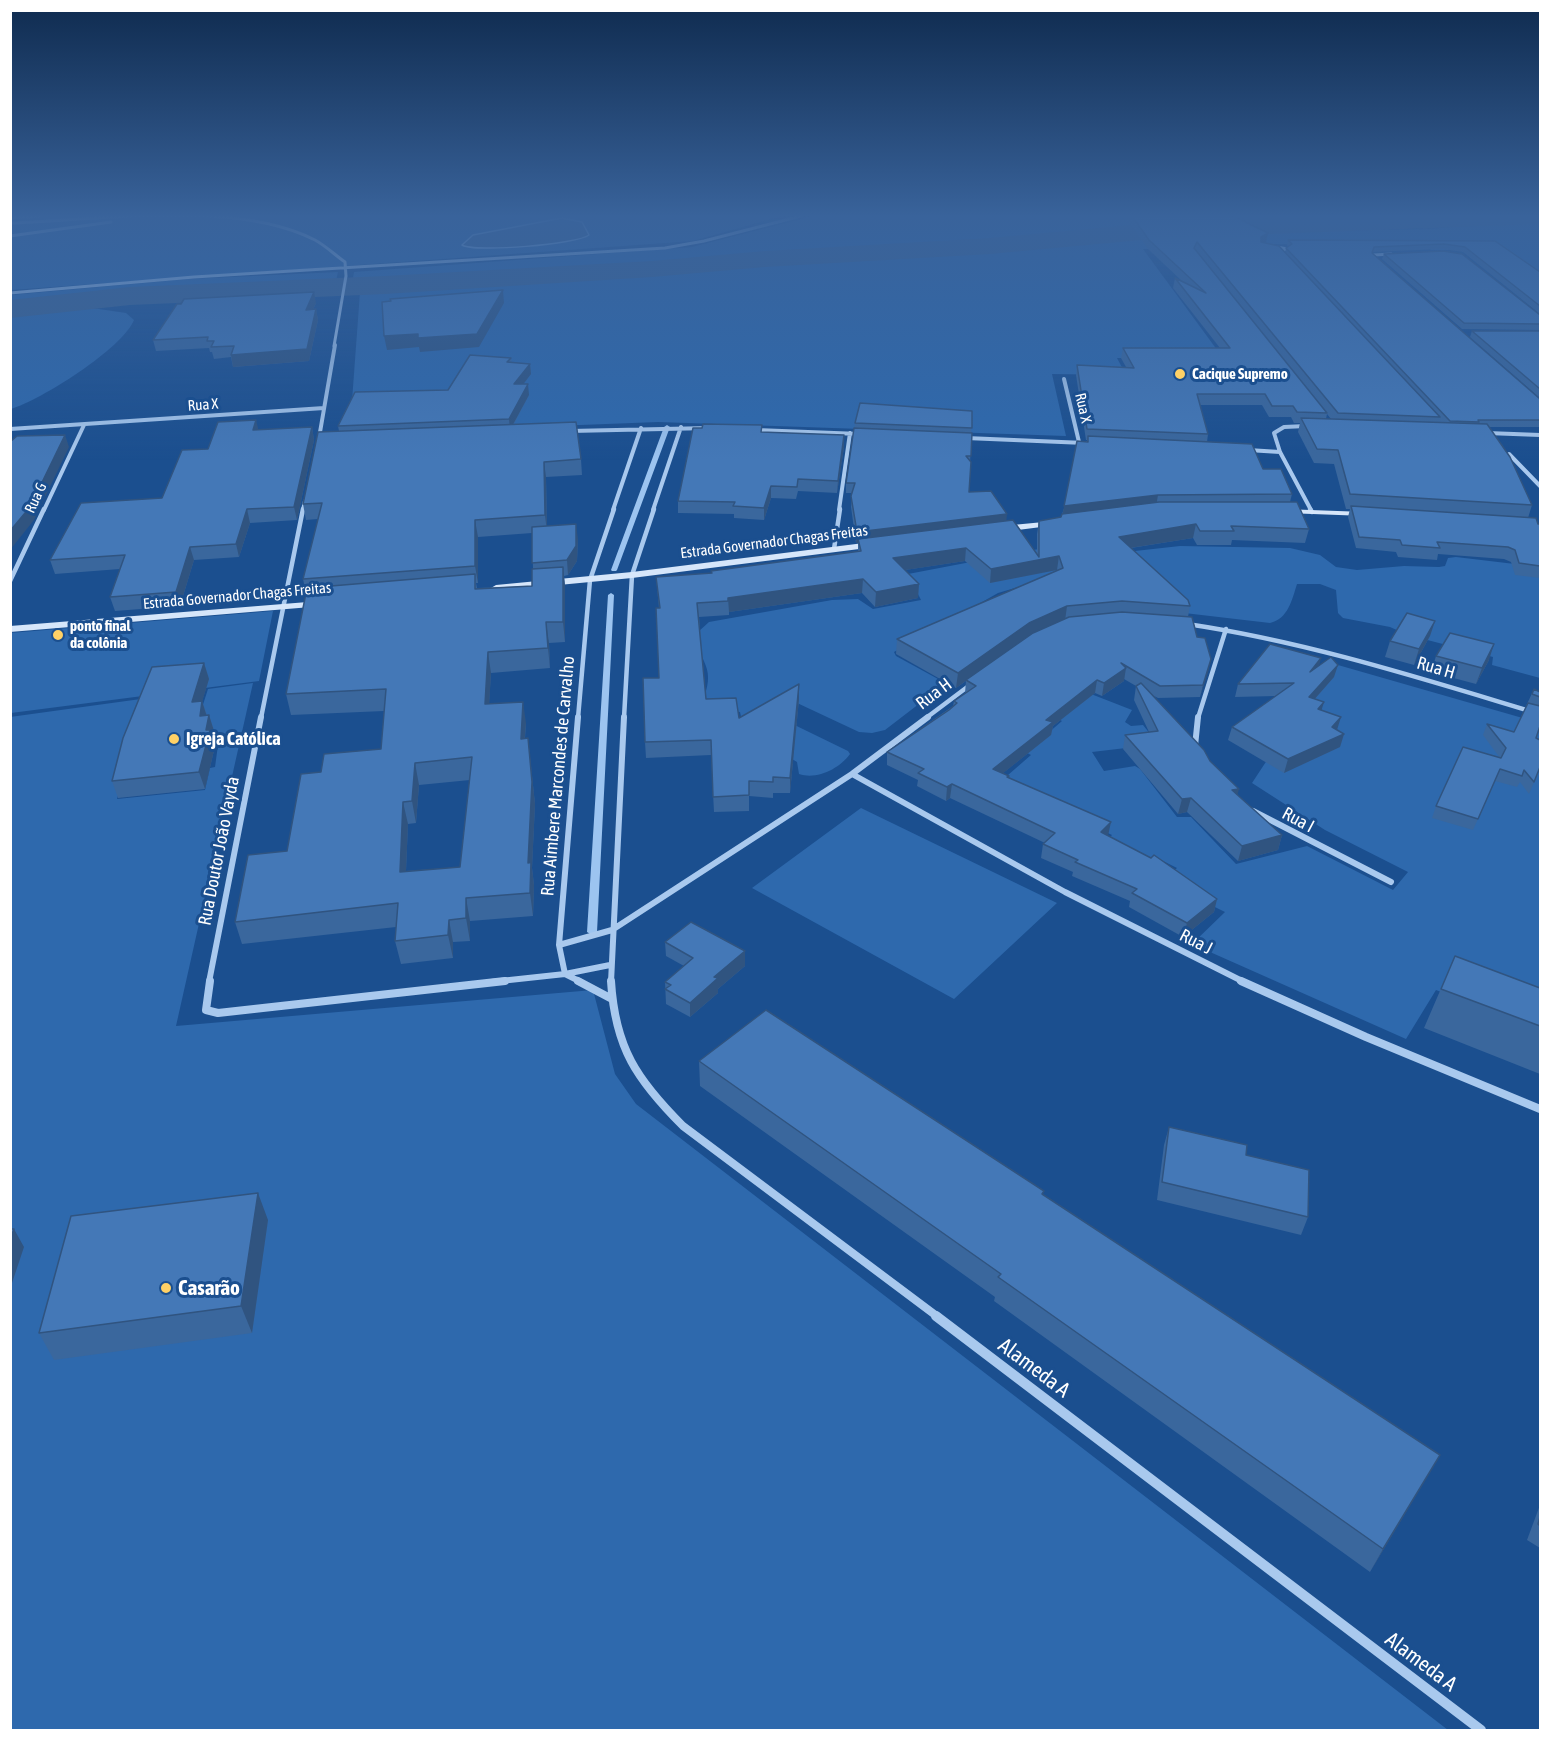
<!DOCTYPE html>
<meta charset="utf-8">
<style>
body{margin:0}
#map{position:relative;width:1551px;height:1741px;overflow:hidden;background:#1b4f8f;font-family:"Asap Condensed",sans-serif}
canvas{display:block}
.frame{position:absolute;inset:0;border:12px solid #fff;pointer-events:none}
</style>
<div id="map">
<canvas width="1551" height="1741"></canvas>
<div class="frame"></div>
</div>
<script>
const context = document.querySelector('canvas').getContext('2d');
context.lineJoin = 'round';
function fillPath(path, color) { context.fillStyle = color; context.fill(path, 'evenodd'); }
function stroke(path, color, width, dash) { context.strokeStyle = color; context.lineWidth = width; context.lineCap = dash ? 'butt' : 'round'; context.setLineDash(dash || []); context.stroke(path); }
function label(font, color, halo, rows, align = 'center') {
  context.font = font + ' "Asap Condensed",sans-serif'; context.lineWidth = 6; context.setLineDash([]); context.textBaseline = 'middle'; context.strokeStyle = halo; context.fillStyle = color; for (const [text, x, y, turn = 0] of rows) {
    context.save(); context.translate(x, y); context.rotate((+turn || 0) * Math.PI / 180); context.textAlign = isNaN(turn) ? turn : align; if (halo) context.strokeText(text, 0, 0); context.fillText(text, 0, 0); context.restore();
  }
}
fillPath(new Path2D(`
 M11 216H782L693 241 11 290Z
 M813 216H1455L1207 222 978 241 352 284 354 272 692 247Z
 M1540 219V275L1461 250H1431L1424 245 1254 244 1259 250 1143 249 1223 358H1117L1126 375 1052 374 1066 436 658 422 451 430 352 401 360 292 571 281 732 266 1030 249 1196 233 1429 229Z
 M338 272 335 285 172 290 11 303V295L188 279Z
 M92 308 126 313 134 320C122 349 41 400 11 409V316Z
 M1180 546 1290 548 1320 555 1336 567 1357 570 1404 566 1439 567 1445 566 1448 558 1456 557 1540 567V678L1492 665 1493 657 1408 635 1390 627 1343 618 1338 613 1336 590 1320 584H1297C1292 600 1288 619 1270 623L1167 611 1025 585 998 593 894 652 896 656 938 679 941 687 885 730 872 733 859 732 795 702 772 714 848 751 850 754C839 769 817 780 799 774L797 762 744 730 740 712 710 709 702 693 706 691C710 677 708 669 702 657 699 650 699 639 698 632L709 622 832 600 858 599 873 609 921 600 908 574 1044 548 1117 553Z
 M273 611 259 681 11 713 10 633Z
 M1331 663 1540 723V1030L1436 990 1406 1039 1192 944 1225 912 1162 881 1177 868 1161 860 1147 868 1097 852 1112 835 1000 782 1031 755 1016 747 1047 734 1062 721 1052 715 1091 694 1132 710 1125 722 1131 726 1143 725 1155 740 1126 748 1092 752 1104 771 1135 766 1140 769 1177 817H1191L1236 864 1307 846 1393 890 1408 872 1325 830 1252 783Z
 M253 683 176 1026 593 990 615 1074 636 1104 1448 1730H11L10 717 148 698 117 799 205 790 210 768 215 767 218 745 213 746 215 730 207 732 199 717 208 689Z
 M861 808 1057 903 954 999 752 888Z`), '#2e69ad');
const water = new Path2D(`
 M562 218 582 222 589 235C578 244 475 253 462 245L473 235Z`);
fillPath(water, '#3c6290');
stroke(water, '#9cc4f0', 1.5);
fillPath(new Path2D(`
 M667 425 670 427 617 570 616 571H612L611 570 664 427Z
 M611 593 614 595 597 932 592 935 587 932 608 595Z`), '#9cc4f0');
fillPath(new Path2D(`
 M1353 216H1540V224L1163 238 990 254 765 267 652 277 385 294 130 305 10 318V300L130 287 385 276 652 261 765 251 990 238 1163 222Z`), '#3c6290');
stroke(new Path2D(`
 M27 217 41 216
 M10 218 30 216
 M10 223C97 220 236 199 315 240 326 246 335 255 345 262L346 276 334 346
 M10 236 111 222
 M1267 245 1287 249 1274 252 1262 248Z
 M1375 259 1374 255 1391 254
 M10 293 194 277 665 248 704 241 801 216`), '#a9c9ee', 3);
stroke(new Path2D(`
 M1064 379 1079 442
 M1306 426 1284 427 1274 433 1280 452 1311 510
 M10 429 324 408
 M756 430 860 434
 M570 431 710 428
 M1487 433 1540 435
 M319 438 335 345
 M966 438 1085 443
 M1248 450 1280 452
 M1509 454 1540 486
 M44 510 84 425
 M303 510 305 501
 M613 510 641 428
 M653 510 681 427
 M839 510 850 433`), '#a9c9ee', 4);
stroke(new Path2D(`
 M1310 509 1312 512
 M834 549 840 509
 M10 581 44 509
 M1187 624C1308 642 1423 679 1540 714
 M261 718 303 509
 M578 718 590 580 614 509
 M624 718 632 575 654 509
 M926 718 970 685
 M1198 718 1226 629`), '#a9c9ee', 4.5);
stroke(new Path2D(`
 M578 717 559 945 565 974 581 982
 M1195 746 1198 717
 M852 774 1065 892 1244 982
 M1253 811 1391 882
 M559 945 612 930 852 774 928 717
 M209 982 261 717
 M491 982 565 974 610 965
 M611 982 624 717`), '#a9c9ee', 6);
stroke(new Path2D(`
 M210 981 206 1010 218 1013 505 981
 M578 981 612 999
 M611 981C615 1048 637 1080 683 1126L938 1317
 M1241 981 1366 1037 1540 1109`), '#a9c9ee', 8);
stroke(new Path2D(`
 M936 1316 1481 1730`), '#a9c9ee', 10);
fillPath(new Path2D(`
 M1283 509 1365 512 1369 514 1365 516 1286 513 1282 511Z
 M1054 521H1057V525L1002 532 998 529 1002 526Z
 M872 542 876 545 875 547 632 578 496 591 491 588 496 585 632 572Z
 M320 601 325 604 323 606 10 632V626Z`), '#d6e6fa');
fillPath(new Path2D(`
 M1125 216H1233L1268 233 1266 242 1264 243 1285 253 1286 248 1288 247 1287 245 1288 240 1495 241 1540 272V314L1463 252 1442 249 1373 252 1372 253 1540 399V427H1489L1532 505 1528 518 1538 524H1540V578L1515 575 1511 562 1504 559 1438 554 1437 560 1398 557 1396 552 1356 548 1348 517 1350 509H1346L1334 464 1314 463 1298 432 1300 423H1294L1291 417H1269L1262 405H1200L1208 434 1207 442 1263 469 1292 494 1290 502 1309 529 1305 543 1232 540 1231 545H1197L1193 538 1131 548 1190 606 1188 617 1197 637 1211 659 1200 697 1158 698 1154 696 1210 761 1237 795 1282 835 1278 850 1238 861 1187 812 1178 814 1123 749 1125 735 1149 732 1134 700 1136 686 1124 679V681L1102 696 1095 693 1053 726 1051 735 1003 773 1009 778 1217 899 1214 912 1183 937 1129 907 1130 901 1072 876 1073 872 1041 858 1043 844 1045 843 950 798 946 801 917 786 918 780 887 765V752L953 706 954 701 965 693 966 681 956 688 896 654 897 639 1058 570H1057L990 583 965 561 905 570 919 584 918 598 875 607 862 593 729 612V615L699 617 706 699 739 718 799 699 790 793H773V798L749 796V811L714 812 711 755 646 758 645 742 659 678V608L656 577 711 574V571L858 551V543H856L851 507 852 493H846V483L855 423 972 411 969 492 1006 521 1037 554V534L1039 521 1061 517 1087 442V440H1086L1076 375 1077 365 1126 367 1121 358 1123 348H1220L1173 288 1175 278 1183 282 1148 249ZM1327 414 1331 419H1326Z
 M1384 254 1540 315V330L1462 329 1382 259Z
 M316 303 313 310 316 309 318 320 309 361 233 367 231 357 214 359 212 352H210L209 348 156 351 153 340Z
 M1472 331H1540V398L1470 337Z
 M511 358 512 363 530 364 531 374 523 384 529 395 514 424 581 459 582 475 546 477 547 526 578 539 577 561 568 575 564 576 565 586V642L549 643 550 668 491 673 489 704 526 723 525 738H528L535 804 532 868 534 885 533 916 470 921V941L453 942V958L401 964 395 941 396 927 242 944 235 922 287 851 321 772 381 749 384 711 291 715 286 694 306 593 303 579 318 519 306 520 303 504 339 431 338 426 448 390ZM532 533 533 569 532 586 477 588 476 583H478V537ZM470 780 460 867 406 871 408 824 416 823 419 785Z
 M312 427 314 440 297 520 250 523 239 557 194 560 180 606 115 611 110 597 120 569 55 574 50 560 162 498 208 449 259 430Z
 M762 432 844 435V447L837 493 798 491 796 499 771 498 764 520 734 518V514L678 513V501Z
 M1435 621 1430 636 1414 665 1385 657 1390 641Z
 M1436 656 1489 660 1476 684 1431 672Z
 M204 663 209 679 202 701 207 715H209L214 731 213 739 215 746 205 789 118 798 112 781Z
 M1319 665 1334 677 1315 699 1322 710 1337 730 1344 734 1340 747 1284 773 1228 740 1232 727 1276 696 1235 697 1238 684Z
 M1534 689 1540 692V726L1536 738 1540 768 1529 794 1520 782 1517 787 1495 781 1473 830 1432 818 1436 806 1500 758 1483 735 1487 724 1514 732Z
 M665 942 745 951V966L718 989V993L690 1017 666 1004 665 982 684 966 666 956Z
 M1455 956 1540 988V1074L1424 1028Z
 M699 1061 1044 1195 1440 1455 1370 1572 994 1301 995 1297 700 1086Z
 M1169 1127 1246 1155 1308 1217 1301 1235 1157 1200 1164 1145Z
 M268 1220 252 1333 54 1360 39 1333Z
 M1540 1505V1548L1527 1540Z`), '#3a679d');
fillPath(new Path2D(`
 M1268 233 1266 242 1259 246 1261 237Z
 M503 290 504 303 479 347 420 352 419 347 387 350 384 336 418 334Z
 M314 292 316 303 308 321 306 310Z
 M316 309 318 320 309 361 233 367 231 355Z
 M530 364 531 374 515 395 514 384Z
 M528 384 529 395 510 430 509 419Z
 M256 420 259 432 253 430Z
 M312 427 314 440 297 520 294 507Z
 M65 435 69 447 34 520 10 550V531Z
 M844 435V447L837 493 838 481Z
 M544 462 546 477 547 532 545 515Z
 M771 486V498L764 520V508Z
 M1158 495 1156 507 1062 518 1064 506Z
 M247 509 250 523 239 557 236 544Z
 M1007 514 1006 525 858 539V543H856L857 532Z
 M475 520 478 537V583L475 566Z
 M576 524 578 539 577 561 568 575 567 560Z
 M1196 524 1193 538 1117 550 1119 537Z
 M190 547 194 560 180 606 176 592Z
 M966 548 965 561 892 572 893 558Z
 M1059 556 1057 570 990 583 991 569Z
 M563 567 565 586V642L563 622Z
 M863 579 862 593 729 612 728 598Z
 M919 584 918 598 875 607 876 592Z
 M1067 606 1065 621 1027 637 956 688 958 673 1029 623Z
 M1435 621 1430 636 1414 665 1419 649Z
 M546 622 549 643 550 668 548 648Z
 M1494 644 1489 660 1476 684 1482 668Z
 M488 652 491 673 488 725 485 704Z
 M1321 658 1318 671 1310 672Z
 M1211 659 1208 672 1200 697 1203 685Z
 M204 663 209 679 197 719 192 702Z
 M1338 665 1334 677 1305 710 1309 697Z
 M1126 668 1124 681 1102 696 1104 683Z
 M1097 680 1095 693 1053 726 1051 735 992 782 993 769 1046 720Z
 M799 684V699L790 793V778Z
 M202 701 207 717 200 716Z
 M523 702 526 723 523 760 521 739Z
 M1324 702 1320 715 1318 709Z
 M209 715 214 731 213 739 215 746 205 789 199 772Z
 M1341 717 1337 730 1332 727Z
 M1344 734 1340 747 1284 773 1288 759Z
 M528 738 535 804 532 868 534 885 533 916 530 893 528 863Z
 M415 763 419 785 416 823 412 801Z
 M952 784 950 798 946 801 947 787Z
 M1239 789 1235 804 1232 790Z
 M1191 798 1187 812 1178 814 1182 799Z
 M403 802 408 824 405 894 400 872Z
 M1111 822 1108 836 1101 832Z
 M1282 835 1278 850 1238 861 1242 846Z
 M466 898 470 921V941L466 918Z
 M1217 899 1214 912 1183 937 1187 923Z
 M449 920 453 942V958L448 935Z
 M745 951V966L718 989V993L690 1017V1003L714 977Z
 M258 1193 268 1220 252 1333 241 1306Z
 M14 1229 24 1247 10 1289V1239Z
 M1440 1455 1426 1479 1370 1572 1383 1549Z`), '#305480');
const building = new Path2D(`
 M1132 216H1233L1268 233 1261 237V242L1279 246 1440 417 1338 413 1197 242 1194 248 1327 413 1297 412 1293 406H1272L1265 394H1197L1208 434 1087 429 1077 365 1134 368 1123 348H1230L1175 278 1206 293 1149 240Z
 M1288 240 1495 241 1540 272V306L1465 247 1444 244 1374 247 1372 253 1540 399V420H1478L1479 422 1450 421 1286 248 1292 244Z
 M1443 251 1462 254 1540 315V324L1464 323 1384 254Z
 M503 290 477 334 418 338V334L384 336 382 302 391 301 390 299Z
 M314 292 306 310 316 309 307 349 231 355 234 346 211 347 214 341H207L208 337 153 340 177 304H181L184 299Z
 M1472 331H1540V389Z
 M470 355 511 358 507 362 530 364 514 384H528L509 419 338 426 355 392 448 390Z
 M860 403 972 411V428L855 423Z
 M1301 418 1487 424 1510 457 1532 505 1350 494 1338 450 1317 449Z
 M256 420 253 430 312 427 294 507 247 509 236 544 190 547 176 592 110 597 125 555 50 560 81 503 162 498 182 450 208 449 218 422Z
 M576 422 581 459 544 462 545 515 475 520V566L303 579 322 503 303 504 318 432Z
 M703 424 762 425 761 432 844 435 838 481 798 479 797 487 771 486 764 508 733 506 735 502 678 501 693 428H702Z
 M854 428 972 433 971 456H966L971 462 969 492 991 491 1007 514 857 532 851 496 855 483H846Z
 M65 435 30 507 10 531V442L17 436Z
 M1088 436 1252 444 1263 469H1281L1292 494 1158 495 1064 506 1077 441 1088 442Z
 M1159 502H1297L1309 529 1231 526 1234 531H1200L1196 524 1119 537 1188 600 1190 606 1122 601 1067 606 1029 623 958 673 897 639 1063 568 1059 556 991 569 966 548 893 558 919 584 876 592 863 579 728 598V601L697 603 706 699 736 698 739 718 799 684 790 778 773 777V782L749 781V795L713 797 711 740 645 742 643 678H659L656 608H660L656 577 712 573 711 571 861 551 858 539 1013 520 1039 557V521L1061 517 1062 514Z
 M1351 506 1536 518 1538 524H1540V566L1519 563 1515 550 1508 547 1437 542 1440 548 1402 545 1400 540 1359 537Z
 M576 524V546L567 560 532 563V527Z
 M563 567V622H546L548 648 488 652 485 704 523 702 521 739 528 738 532 782 528 863 531 862 530 893 466 898V918L449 920 448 935 395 941 398 903 235 922 248 855 287 851 301 774 321 772 324 754 381 749 386 689 286 694 307 588 475 574V589L532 586V569ZM472 757 460 867 400 872 403 802 412 801 415 763Z
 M1122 612 1192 617 1197 637 1205 638 1211 659 1203 685 1160 686 1121 663 1126 668 1104 683 1097 680 1046 720 1053 722 993 769 1009 776 1007 777 1111 822 1101 832 1151 858 1154 855 1217 899 1187 923 1132 893 1137 889 1075 862 1078 860 1043 844 1055 833 952 784 947 787 918 773 924 769 887 752 949 710 957 703 954 701 976 686 966 680 1033 633 1069 617Z
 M1407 613 1435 621 1419 649 1390 641Z
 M1450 633 1494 644 1482 668 1436 656Z
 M1270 644 1321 658 1310 672 1331 657 1338 665 1309 697 1324 702 1318 709 1341 717 1332 727 1344 734 1288 759 1232 727 1294 683 1238 684Z
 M204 663 192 702 202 701 200 716 209 715 206 730H210L199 772 112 781 123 738 152 667Z
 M1141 683 1204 750 1210 761 1239 789 1232 790 1282 835 1242 846 1191 798 1182 799 1125 735 1158 731 1136 686Z
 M1534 689 1540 692V697L1532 694Z
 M1528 703 1540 706V726L1536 738 1540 740V767L1534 782 1524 770 1522 776 1500 769 1478 819 1436 806 1463 747 1501 758 1506 748 1487 724 1514 732Z
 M691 922 745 951 714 977 718 978 690 1003 665 989 671 985 665 982 693 958 665 942Z
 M1455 956 1540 988V1026L1441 989Z
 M766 1010 1044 1191 1042 1194 1440 1455 1383 1549 998 1277 1001 1274 699 1061Z
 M1169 1127 1247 1145 1246 1155 1309 1170 1308 1217 1162 1182Z
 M258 1193 241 1306 39 1333 71 1216Z
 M10 1229H14L10 1239Z
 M1540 1517V1526L1538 1524Z`);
fillPath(building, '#4478b7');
stroke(building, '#305480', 1.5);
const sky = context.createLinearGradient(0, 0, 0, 460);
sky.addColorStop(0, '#0f2b4f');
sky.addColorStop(0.47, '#39639b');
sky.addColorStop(1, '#39639b00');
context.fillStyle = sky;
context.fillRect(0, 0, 1551, 460);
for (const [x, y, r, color] of [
 [1180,374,6,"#ffd166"],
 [58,635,6,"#ffd166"],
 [174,739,6,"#ffd166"],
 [166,1288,6,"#ffd166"]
]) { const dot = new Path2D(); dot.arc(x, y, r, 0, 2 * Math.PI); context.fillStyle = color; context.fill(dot); stroke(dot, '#1b4f8f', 2); }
label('bold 15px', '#fff', '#1b4f8f', [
 ["Cacique Supremo",1192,374],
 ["ponto final",70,626],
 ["da colônia",70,643]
], 'left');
label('15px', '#fff', '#1b4f8f', [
 ["Rua X",203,405,-4],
 ["Rua X",1083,408,77],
 ["Rua G",36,498,-65],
 ["Estrada Governador Chagas Freitas",774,542,-7],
 ["Estrada Governador Chagas Freitas",237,596,-5]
]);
label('18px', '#fff', '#1b4f8f', [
 ["Rua H",1436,668,16],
 ["Rua H",934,694,-37],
 ["Rua Aimbere Marcondes de Carvalho",558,776,-85],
 ["Rua I",1298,820,28],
 ["Rua Doutor João Vayda",219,851,-79],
 ["Rua J",1196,942,27]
]);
label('bold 18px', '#fff', '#1b4f8f', [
 ["Igreja Católica",186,739]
], 'left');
label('bold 21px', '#fff', '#1b4f8f', [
 ["Casarão",178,1288]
], 'left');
label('21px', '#fff', '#1b4f8f', [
 ["Alameda A",1034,1368,37],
 ["Alameda A",1421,1662,37]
]);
</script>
